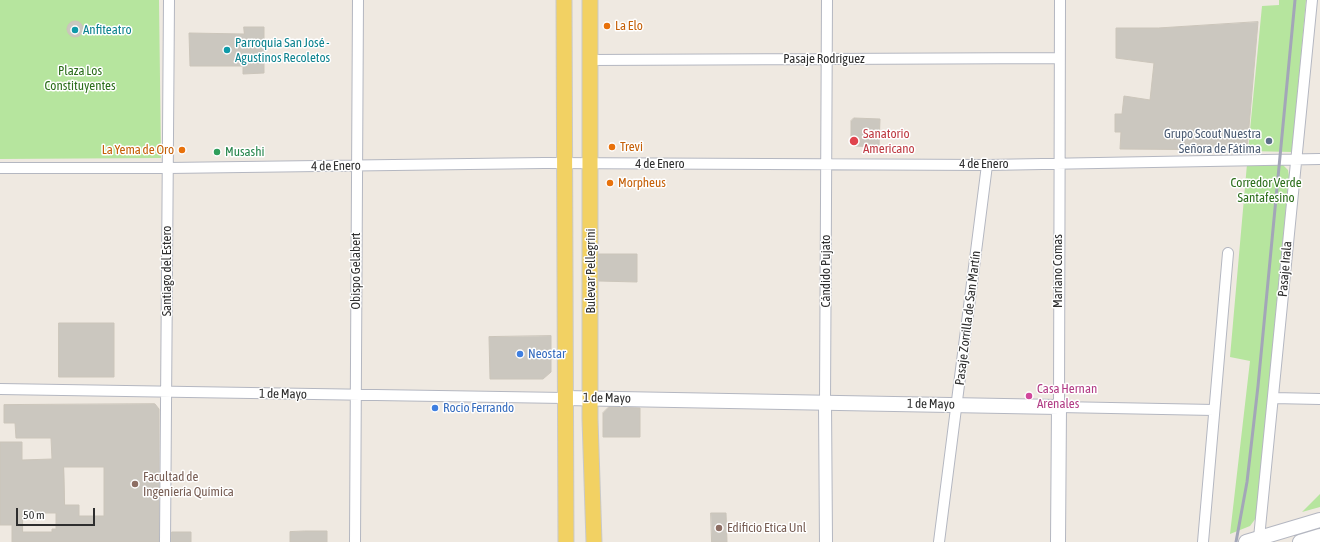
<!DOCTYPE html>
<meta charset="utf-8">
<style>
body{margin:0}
#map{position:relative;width:1320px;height:542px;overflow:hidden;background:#efe9e1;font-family:"Asap Condensed",sans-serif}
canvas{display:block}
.scale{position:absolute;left:16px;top:508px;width:79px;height:18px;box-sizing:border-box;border:2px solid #2e2e2e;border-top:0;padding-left:5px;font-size:12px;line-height:14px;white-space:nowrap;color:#2e2e2e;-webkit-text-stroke:3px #fff;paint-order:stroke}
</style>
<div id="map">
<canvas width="1320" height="542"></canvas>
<div class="scale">50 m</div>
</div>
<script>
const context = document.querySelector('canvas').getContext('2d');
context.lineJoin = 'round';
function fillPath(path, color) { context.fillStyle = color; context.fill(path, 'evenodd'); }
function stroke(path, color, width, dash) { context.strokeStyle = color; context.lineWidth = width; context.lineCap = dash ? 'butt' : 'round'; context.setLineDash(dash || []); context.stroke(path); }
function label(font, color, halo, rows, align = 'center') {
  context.font = font + ' "Asap Condensed",sans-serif'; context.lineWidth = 3; context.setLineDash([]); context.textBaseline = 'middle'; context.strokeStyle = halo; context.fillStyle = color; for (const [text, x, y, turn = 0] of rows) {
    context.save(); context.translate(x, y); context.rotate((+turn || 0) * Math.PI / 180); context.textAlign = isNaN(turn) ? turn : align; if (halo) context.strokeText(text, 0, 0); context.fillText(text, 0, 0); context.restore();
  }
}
fillPath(new Path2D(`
 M0 0H159L161 158 0 159Z
 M1279 0H1306L1292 152 1248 151 1262 6 1279 5Z
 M1247 164 1283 165 1288 170 1289 176 1256 518 1250 526 1230 534 1250 361 1230 357Z
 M1320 494V507L1302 512Z`), '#b6e59e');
const building = new Path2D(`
 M67 29a8 8 0 1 1 16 0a8 8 0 1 1-16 0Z
 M1258 22 1247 150 1120 149 1121 132H1115V114H1122L1124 96 1150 100 1154 63 1116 58V28H1158Z
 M244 27H264V73L243 74V66H190L189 33 244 34Z
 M854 118 880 119 879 147 854 146V139L851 140V121Z
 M599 254H637V282L599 281Z
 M59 323H114V377H59Z
 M551 336V372L543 379H490L489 337Z
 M155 404 159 409V542H12V525H0V442H22V460L52 459 51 438H16L15 423H4V405ZM64 467H104V516H79V505H65ZM23 513H56V529H52V532H23Z
 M609 407 640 408V437H603V413Z
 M711 513H726L727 542H712Z
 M305 531H327V542H290V532Z
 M172 532H191V542H172Z`);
fillPath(building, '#cbc7bf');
stroke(building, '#cbc5ba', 1);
const minor = new Path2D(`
 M1060 0 1059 407 1214 410
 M590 60 1059 58
 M0 168H168L544 163 987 165 1320 159
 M0 389 564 398
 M1273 398 1320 399
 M825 403 827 0
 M1259 538 1312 0
 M165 542 169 0
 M355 542 358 0
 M939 542 987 165
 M1203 542 1228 253`);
const tertiary = new Path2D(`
 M825 403 826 542`);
const secondary = new Path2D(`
 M564 398 1059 407 1058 542
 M1246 542 1320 520
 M1300 542 1320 536`);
const primary = new Path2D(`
 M564 0 566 542
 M590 0V419L594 542`);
stroke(minor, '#b4b7c1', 12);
stroke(tertiary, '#b4b7c1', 14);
stroke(secondary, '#b4b7c1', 16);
stroke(primary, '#c9c9c9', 17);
stroke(minor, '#fff', 10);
stroke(tertiary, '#fff', 12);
stroke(secondary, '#fff', 14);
stroke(primary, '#f2d163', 15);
stroke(new Path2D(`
 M1236 542 1247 482 1258 386 1295 0`), '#a3a6b8', 3);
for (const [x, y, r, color] of [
 [607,26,4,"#e8710a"],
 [75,30,4,"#0f9aa8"],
 [227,50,4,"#0f9aa8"],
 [854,141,5,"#e0444e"],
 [1269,141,4,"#5c6f8a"],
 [612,147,4,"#e8710a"],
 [182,150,4,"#e8710a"],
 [217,152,4,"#2e9e5b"],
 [610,183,4,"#e8710a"],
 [520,354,4,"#3f7fe0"],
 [1029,396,4,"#d1479c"],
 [435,408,4,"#3f7fe0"],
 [135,484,4,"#8d6e63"],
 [719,528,4,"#8d6e63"]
]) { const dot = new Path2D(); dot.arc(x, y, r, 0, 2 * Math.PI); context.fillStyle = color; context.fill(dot); stroke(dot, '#fff', 1.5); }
label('13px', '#c56008', '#fff', [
 ["La Elo",615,26],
 ["Trevi",620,147],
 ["La Yema de Oro",174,150,"right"],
 ["Morpheus",618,183]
], 'left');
label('13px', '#0d838f', '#fff', [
 ["Anfiteatro",83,30],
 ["Parroquia San José -",235,43],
 ["Agustinos Recoletos",235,58]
], 'left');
label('13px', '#2e2e2e', '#fff', [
 ["Pasaje Rodríguez",824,59],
 ["4 de Enero",660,164],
 ["4 de Enero",984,164],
 ["4 de Enero",336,166,-1],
 ["Pasaje Irala",1285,269,-85],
 ["Santiago del Estero",167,271,-90],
 ["Obispo Gelabert",356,271,-90],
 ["Bulevar Pellegrini",591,271,-90],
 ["Cándido Pujato",826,271,-90],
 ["Mariano Comas",1058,271,-90],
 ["Pasaje Zorrilla de San Martín",968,318,-83],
 ["1 de Mayo",283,394,1],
 ["1 de Mayo",607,398,1],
 ["1 de Mayo",931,404,1]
]);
label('13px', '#2c6e1b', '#fff', [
 ["Plaza Los",80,71],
 ["Constituyentes",80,86],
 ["Corredor Verde",1266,183],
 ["Santafesino",1266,198]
]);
label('13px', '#be3a42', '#fff', [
 ["Sanatorio",863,134],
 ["Americano",863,149]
], 'left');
label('13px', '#4e5e75', '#fff', [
 ["Grupo Scout Nuestra",1261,134],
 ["Señora de Fátima",1261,149]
], 'right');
label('13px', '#27864d', '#fff', [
 ["Musashi",225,152]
], 'left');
label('13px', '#366cbe', '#fff', [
 ["Neostar",528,354],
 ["Rocio Ferrando",443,408]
], 'left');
label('13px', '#b23c85', '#fff', [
 ["Casa Hernan",1037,389],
 ["Arenales",1037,404]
], 'left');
label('13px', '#785e54', '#fff', [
 ["Facultad de",143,477],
 ["Ingeniería Química",143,492],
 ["Edificio Etica Unl",727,528]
], 'left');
</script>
